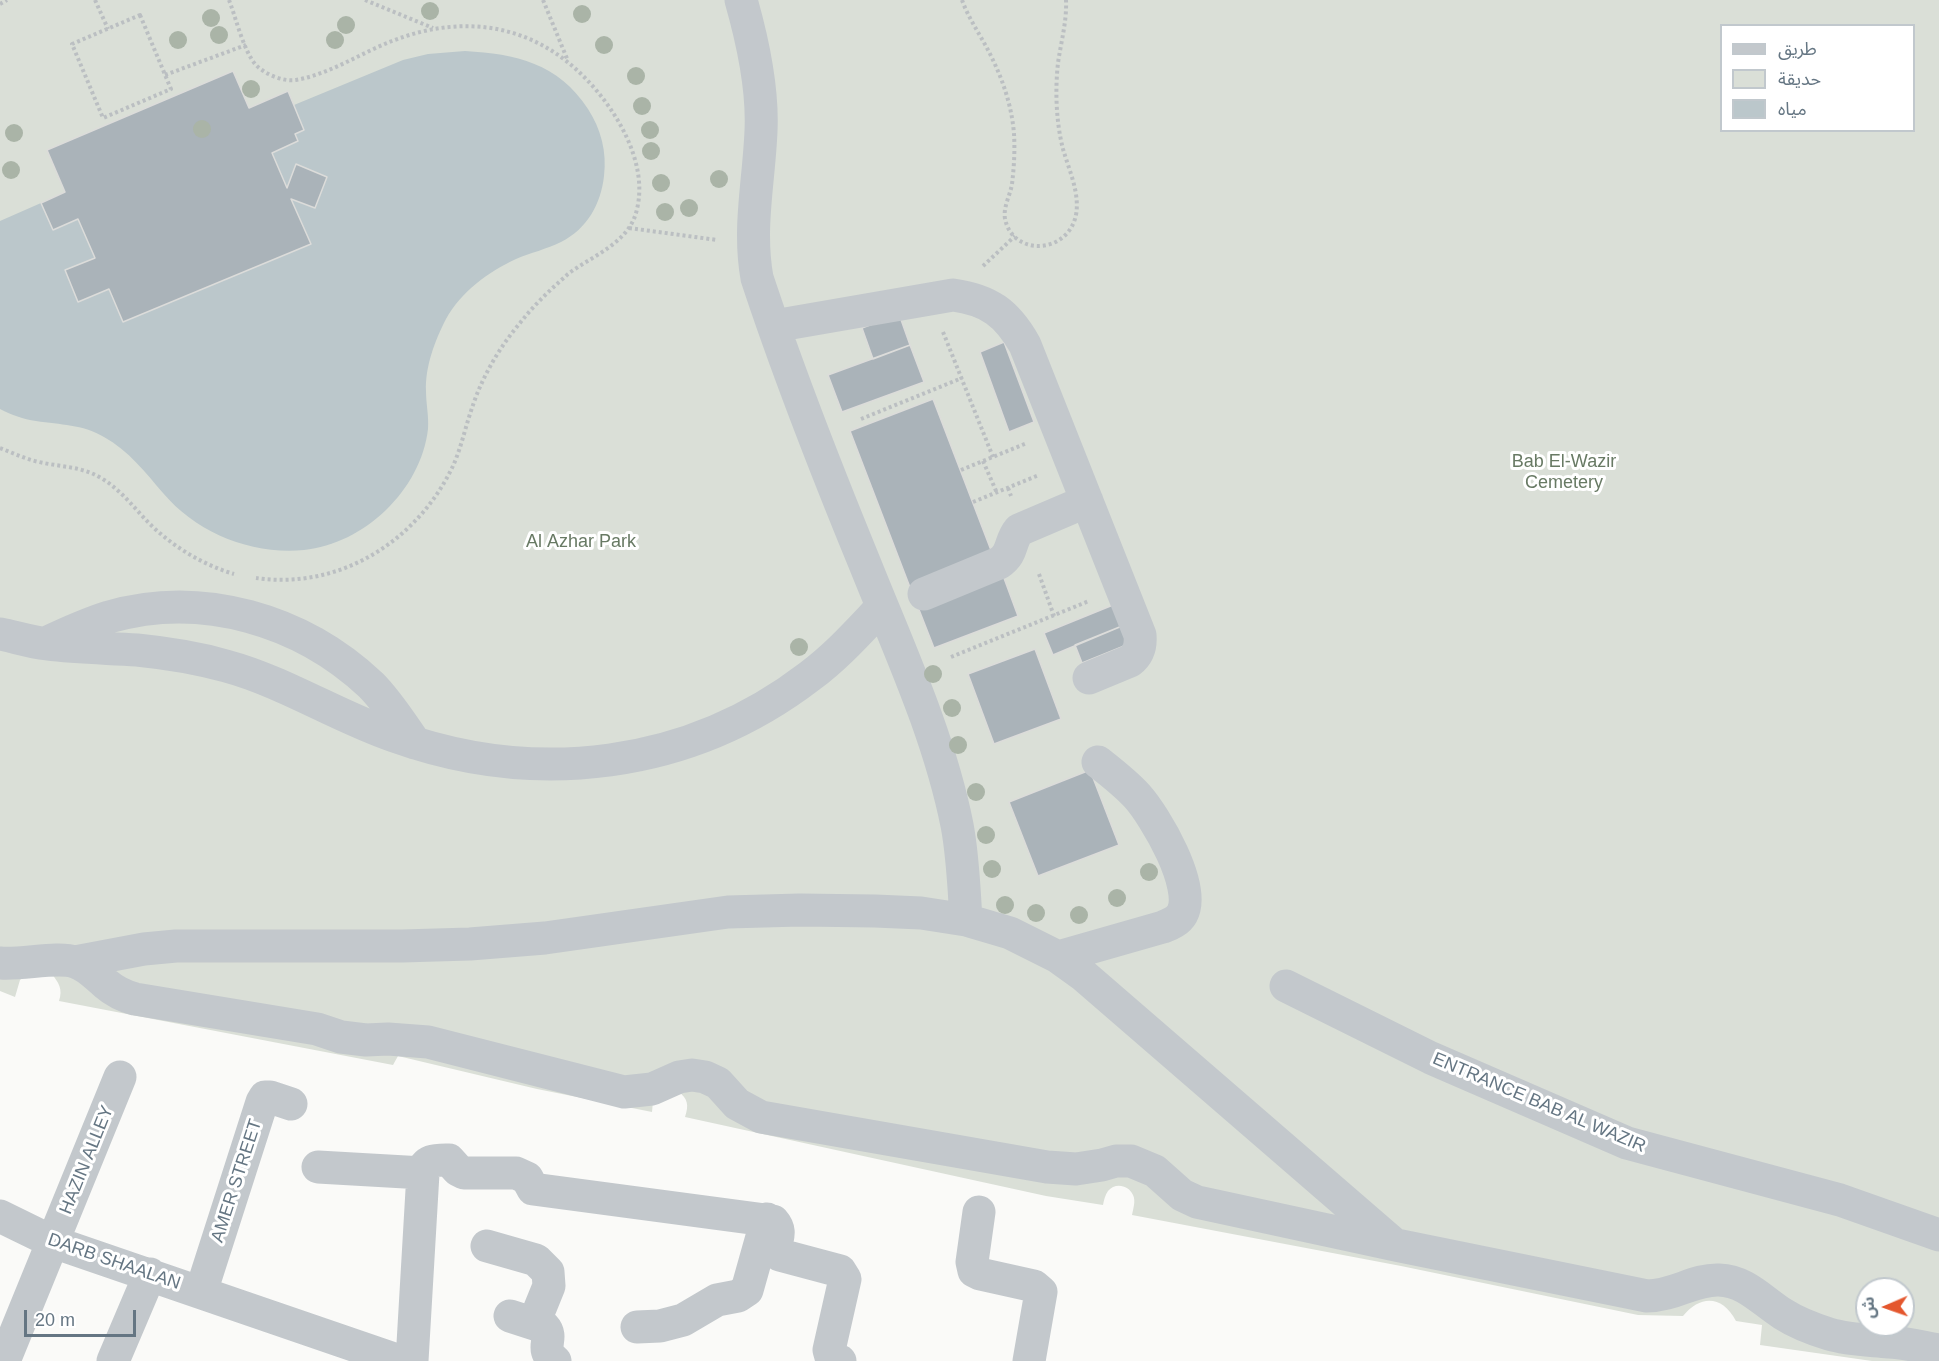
<!DOCTYPE html>
<meta charset="utf-8">
<style>
body{margin:0}
#map{position:relative;width:1939px;height:1361px;overflow:hidden;background:#fafaf8;font-family:Arial,"Noto Sans Arabic",sans-serif}
canvas{display:block}
.legend{position:absolute;left:1720px;top:24px;width:195px;height:108px;box-sizing:border-box;background:#fff;border:2px solid #c1c8cd;margin:0;padding:8px 10px;list-style:none;font-size:18px;color:#657683}
.legend li{display:flex;align-items:center;gap:12px;height:30px}
.legend b{width:30px;border:2px solid #c1c8cd}
.north{position:absolute;left:1855px;top:1277px;width:60px;height:60px;box-sizing:border-box;background:#fff;border:2px solid #c1c8cd;border-radius:50%;rotate:268deg;font-size:16px;font-weight:700;line-height:24px;text-align:center;color:#657683}
.north::after{content:'';display:block;margin:auto;width:21px;height:27px;background:#e4572e;clip-path:polygon(50% 0,100% 100%,50% 72%,0 100%)}
.scale{position:absolute;left:24px;top:1310px;width:112px;height:27px;box-sizing:border-box;border:3px solid #657683;border-top:0;padding-left:8px;font-size:18px;line-height:21px;white-space:nowrap;color:#657683;-webkit-text-stroke:4px #fff;paint-order:stroke}
</style>
<div id="map">
<canvas width="1939" height="1361"></canvas>
<ul class="legend">
<li><b style="height:8px;background:#c3c8cc"></b>طريق</li>
<li><b style="height:16px;background:#dadfd7"></b>حديقة</li>
<li><b style="height:16px;background:#bbc7cb"></b>مياه</li>
</ul>
<div class="north">ش</div>
<div class="scale">20 m</div>
</div>
<script>
const context = document.querySelector('canvas').getContext('2d');
context.lineJoin = 'round';
function fillPath(path, color) { context.fillStyle = color; context.fill(path, 'evenodd'); }
function stroke(path, color, width, dash) { context.strokeStyle = color; context.lineWidth = width; context.lineCap = dash ? 'butt' : 'round'; context.setLineDash(dash || []); context.stroke(path); }
function label(font, color, halo, rows, align = 'center') {
  context.font = font + ' Arial,sans-serif'; context.lineWidth = 6; context.setLineDash([]); context.textBaseline = 'middle'; context.strokeStyle = halo; context.fillStyle = color; for (const [text, x, y, turn = 0] of rows) {
    context.save(); context.translate(x, y); context.rotate((+turn || 0) * Math.PI / 180); context.textAlign = isNaN(turn) ? turn : align; if (halo) context.strokeText(text, 0, 0); context.fillText(text, 0, 0); context.restore();
  }
}
fillPath(new Path2D(`
 M0 0H1939V1361H1872L1760 1345 1762 1325 1736 1321C1723 1296 1701 1294 1683 1316L1638 1315 1401 1266 1132 1215C1133 1209 1136 1201 1133 1195 1129 1185 1115 1182 1108 1191 1105 1195 1104 1200 1103 1205L1046 1196 685 1117C689 1105 688 1099 678 1091L653 1101 652 1112 537 1089 398 1056 393 1065 59 1001C63 989 59 983 51 973L29 972 20 980 15 997 0 991ZM1722 26H1914V130H1722ZM1867 1289H1903V1325H1867Z`), '#dadfd7');
fillPath(new Path2D(`
 M465 51C516 54 558 63 588 109 601 129 607 152 604 176 601 204 587 229 561 242 547 249 530 253 516 259 488 272 461 292 446 319 435 340 425 367 426 391 426 404 429 416 428 429 421 490 364 544 304 550 251 555 197 533 163 493 145 472 129 451 104 437 82 424 61 425 36 421 23 419 12 415 0 409V221L41 203 53 230 78 219 95 258 66 270 109 289 123 322 310 244 291 199 315 208 327 177 296 164 287 188 272 153 295 134 304 130 294 105 403 60 428 54Z`), '#bbc7cb');
const building = new Path2D(`
 M233 71 249 108 288 91 304 130 295 134 298 141 272 153 287 188 296 164 327 177 315 208 291 199 311 244 123 322 109 289 78 302 65 270 95 258 78 219 53 230 41 203 65 192 47 150Z
 M899 314 910 345 873 359 862 328Z
 M1004 342 1034 422 1009 432 980 352Z
 M910 345 924 382 842 412 828 375Z
 M933 399 994 558 911 590 850 431Z
 M1001 570 1018 616 934 648 916 602Z
 M1113 605 1122 626 1053 655 1044 633Z
 M1122 626 1129 644 1082 663 1075 645Z
 M1035 649 1061 719 994 744 968 674Z
 M1090 770 1119 845 1038 876 1009 802Z`);
fillPath(building, '#aab3b9');
stroke(building, '#dcdcda', 1.5);
stroke(new Path2D(`
 M95 0 108 29
 M229 0C236 18 243 49 255 64 264 74 283 82 296 80 330 74 361 53 392 41 464 13 534 24 587 80 618 112 648 164 637 209 630 243 593 255 568 274 551 289 534 305 520 323 499 348 482 377 472 408 465 428 461 449 452 468 416 542 339 590 256 578
 M365 0 433 28
 M543 0 568 61
 M962 0C969 20 982 37 991 56 1003 80 1012 107 1014 134 1015 150 1014 168 1012 184 1010 196 1003 207 1005 219 1013 257 1068 254 1076 215 1080 193 1069 170 1063 149 1056 122 1055 90 1058 63 1061 42 1067 21 1066 0
 M0 4 7 0
 M140 15 171 89 103 118 72 44Z
 M165 75 246 45
 M629 228 717 240
 M983 266 1015 236
 M943 332 993 457
 M861 419 962 378
 M0 448C13 453 25 459 39 462 60 467 81 466 101 478 123 491 136 511 154 528 177 549 204 565 234 574
 M983 461 997 493
 M961 470 1027 443
 M1008 488 1011 496
 M973 502 1039 475
 M1039 574 1054 616
 M951 657 1089 601`), '#bbbfc2', 4, [3, 3]);
stroke(new Path2D(`
 M741 0C753 42 763 88 761 131 759 181 748 228 757 278 789 375 826 469 865 564 899 649 939 735 957 825 963 856 964 889 966 920
 M774 326 953 295C989 300 1007 313 1025 345L1140 635C1141 646 1139 654 1130 661L1089 678
 M924 594 999 563C1014 553 1009 542 1019 530L1087 501
 M0 634C15 637 31 642 47 644 77 648 107 648 137 650 167 653 198 658 226 666 285 682 336 716 394 736 536 787 689 769 810 676 837 656 859 631 882 607
 M46 643C67 633 87 624 109 617 202 590 302 620 371 685 388 702 401 723 415 743
 M1058 957 1163 927C1171 924 1178 921 1182 914 1197 887 1155 816 1137 796 1125 783 1112 773 1098 762
 M75 962 144 949 176 946H402L470 944 545 938 728 912 800 910 875 911 921 913 966 920 1010 933 1058 957 1083 975 1394 1244
 M0 963C22 965 58 956 75 962 88 966 96 976 106 984 114 991 124 996 135 999L317 1029 341 1037 366 1040 388 1039 428 1042 624 1092 652 1089 679 1077 692 1075 705 1077 718 1083 737 1104 761 1117 1047 1167 1076 1169 1102 1165 1116 1161H1131L1155 1171 1182 1195 1197 1202 1396 1245 1647 1296C1674 1296 1694 1279 1719 1280 1746 1281 1761 1300 1783 1314 1797 1323 1813 1329 1829 1334 1849 1340 1869 1340 1889 1342 1906 1343 1922 1347 1939 1350
 M1286 986 1431 1058 1627 1143 1840 1200 1939 1235
 M318 1167 423 1173
 M979 1212 972 1262 974 1271 980 1274 1034 1286 1041 1292 1029 1361
 M0 1216 53 1242 400 1361
 M487 1246 536 1260 548 1272 549 1286 534 1323
 M201 1292 262 1102 265 1097H270L291 1104
 M510 1316 544 1327C555 1339 538 1348 555 1361
 M637 1327 660 1326 683 1320 717 1300 738 1296 747 1290 767 1219
 M4 1361 120 1077
 M113 1361 150 1274
 M412 1361 423 1173C425 1159 437 1160 449 1160L458 1170 464 1173H516L527 1178 533 1189 773 1221C781 1230 778 1236 776 1246L780 1255 840 1271 845 1279 829 1350 831 1357 840 1361`), '#c3c8cc', 33);
context.fillStyle = '#aab4a7';
for (const [x, y] of [
 [430,11],
 [582,14],
 [211,18],
 [346,25],
 [219,35],
 [178,40],
 [335,40],
 [604,45],
 [636,76],
 [251,89],
 [642,106],
 [202,129],
 [650,130],
 [14,133],
 [651,151],
 [11,170],
 [719,179],
 [661,183],
 [689,208],
 [665,212],
 [799,647],
 [933,674],
 [952,708],
 [958,745],
 [976,792],
 [986,835],
 [992,869],
 [1149,872],
 [1117,898],
 [1005,905],
 [1036,913],
 [1079,915]
]) { context.beginPath(); context.arc(x, y, 9, 0, 2 * Math.PI); context.fill(); }
label('18px', '#687a64', '#fff', [
 ["Bab El-Wazir",1564,462],
 ["Cemetery",1564,483],
 ["Al Azhar Park",581,542]
]);
label('18px', '#657683', '#fff', [
 ["ENTRANCE BAB AL WAZIR",1539,1103,23],
 ["HAZIN ALLEY",87,1160,-68],
 ["AMER STREET",237,1181,-72],
 ["DARB SHAALAN",114,1262,19]
]);
</script>
